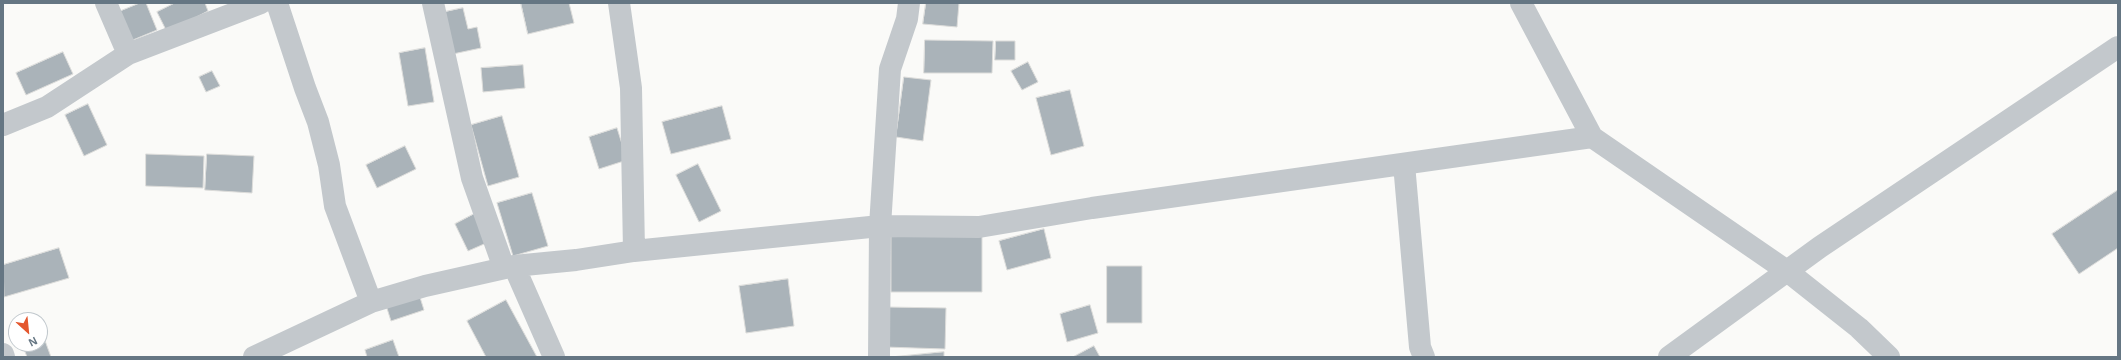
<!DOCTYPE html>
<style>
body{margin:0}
#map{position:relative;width:2121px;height:360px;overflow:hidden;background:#fafaf8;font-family:Arial,sans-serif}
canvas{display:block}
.frame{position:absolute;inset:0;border:4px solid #657683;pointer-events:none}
.north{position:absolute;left:8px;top:312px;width:40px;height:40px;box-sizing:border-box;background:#fff;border:1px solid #c1c8cd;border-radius:50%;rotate:153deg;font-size:11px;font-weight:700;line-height:16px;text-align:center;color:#657683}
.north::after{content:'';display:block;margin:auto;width:14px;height:18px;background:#e4572e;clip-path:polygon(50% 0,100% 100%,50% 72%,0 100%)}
</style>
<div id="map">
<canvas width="2121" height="360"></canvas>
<div class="frame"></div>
<div class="north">N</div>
</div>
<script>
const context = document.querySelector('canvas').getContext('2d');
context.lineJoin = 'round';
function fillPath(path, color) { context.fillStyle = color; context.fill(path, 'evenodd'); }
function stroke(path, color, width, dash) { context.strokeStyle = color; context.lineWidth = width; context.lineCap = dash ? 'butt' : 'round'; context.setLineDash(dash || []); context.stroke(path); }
const building = new Path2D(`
 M140 3H146L157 30 128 42 116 13Z
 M175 3H205L208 11 167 32 157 12Z
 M521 3H569L574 23 528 34Z
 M926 3H959L957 27 923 24Z
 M463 8 468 29 477 27 481 48 448 55 440 13Z
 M925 40 993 41 992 73H924Z
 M996 41H1015V60H995Z
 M425 48 434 102 408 106 399 53Z
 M63 52 73 74 26 95 16 73Z
 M1028 62 1038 82 1022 90 1011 71Z
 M523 65 525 88 483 92 481 68Z
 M212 71 220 86 206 92 199 77Z
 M904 77 931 80 923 141 896 137Z
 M1070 90 1084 146 1051 155 1036 98Z
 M88 104 107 145 84 156 65 115Z
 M722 106 731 139 671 154 662 122Z
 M502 116 519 177 488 186 471 125Z
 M617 128 627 160 599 169 589 137Z
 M405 146 416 169 377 188 366 165Z
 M146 154 204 156 203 188 146 186Z
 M207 154 254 156 252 193 205 190Z
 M698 164 721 211 699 222 676 175Z
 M2118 190V248L2079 274 2052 234Z
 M532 193 548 246 513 256 497 203Z
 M478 212 491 241 468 251 455 224Z
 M1044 229 1051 258 1007 270 999 241Z
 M982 236V292H891V237Z
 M59 248 69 278 4 297 3 265Z
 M1107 266H1142V323H1107Z
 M788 279 794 326 746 333 739 286Z
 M418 291 424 310 391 321 385 302Z
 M506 300 537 357H486L467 321Z
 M1090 305 1098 333 1067 342 1060 314Z
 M886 307 946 308 945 349 885 347Z
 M40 327 51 357H27L22 344H40Z
 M393 340 399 357H367L365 350Z
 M1094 346 1100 357H1073Z
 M944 352V357H891Z`);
fillPath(building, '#aab3b9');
stroke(building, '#dcdcda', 1);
stroke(new Path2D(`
 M106 3 128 54
 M277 3 305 88 318 122 329 165 335 206 371 302
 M433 3 472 178 504 268
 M619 3 631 88 634 251
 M1521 3 1592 137 1787 271 1859 328 1889 357
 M3 125 47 107 128 54 261 3
 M1404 164 1420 347 1424 357
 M514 266 554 357
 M3 354 4 357
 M254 357 371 302 425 286 514 266 576 260 634 251 880 226 979 227 1092 208 1592 137
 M879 357 880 226 890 69 907 19 909 3
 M1669 357 1820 247 2118 47`), '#c3c8cc', 22);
</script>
